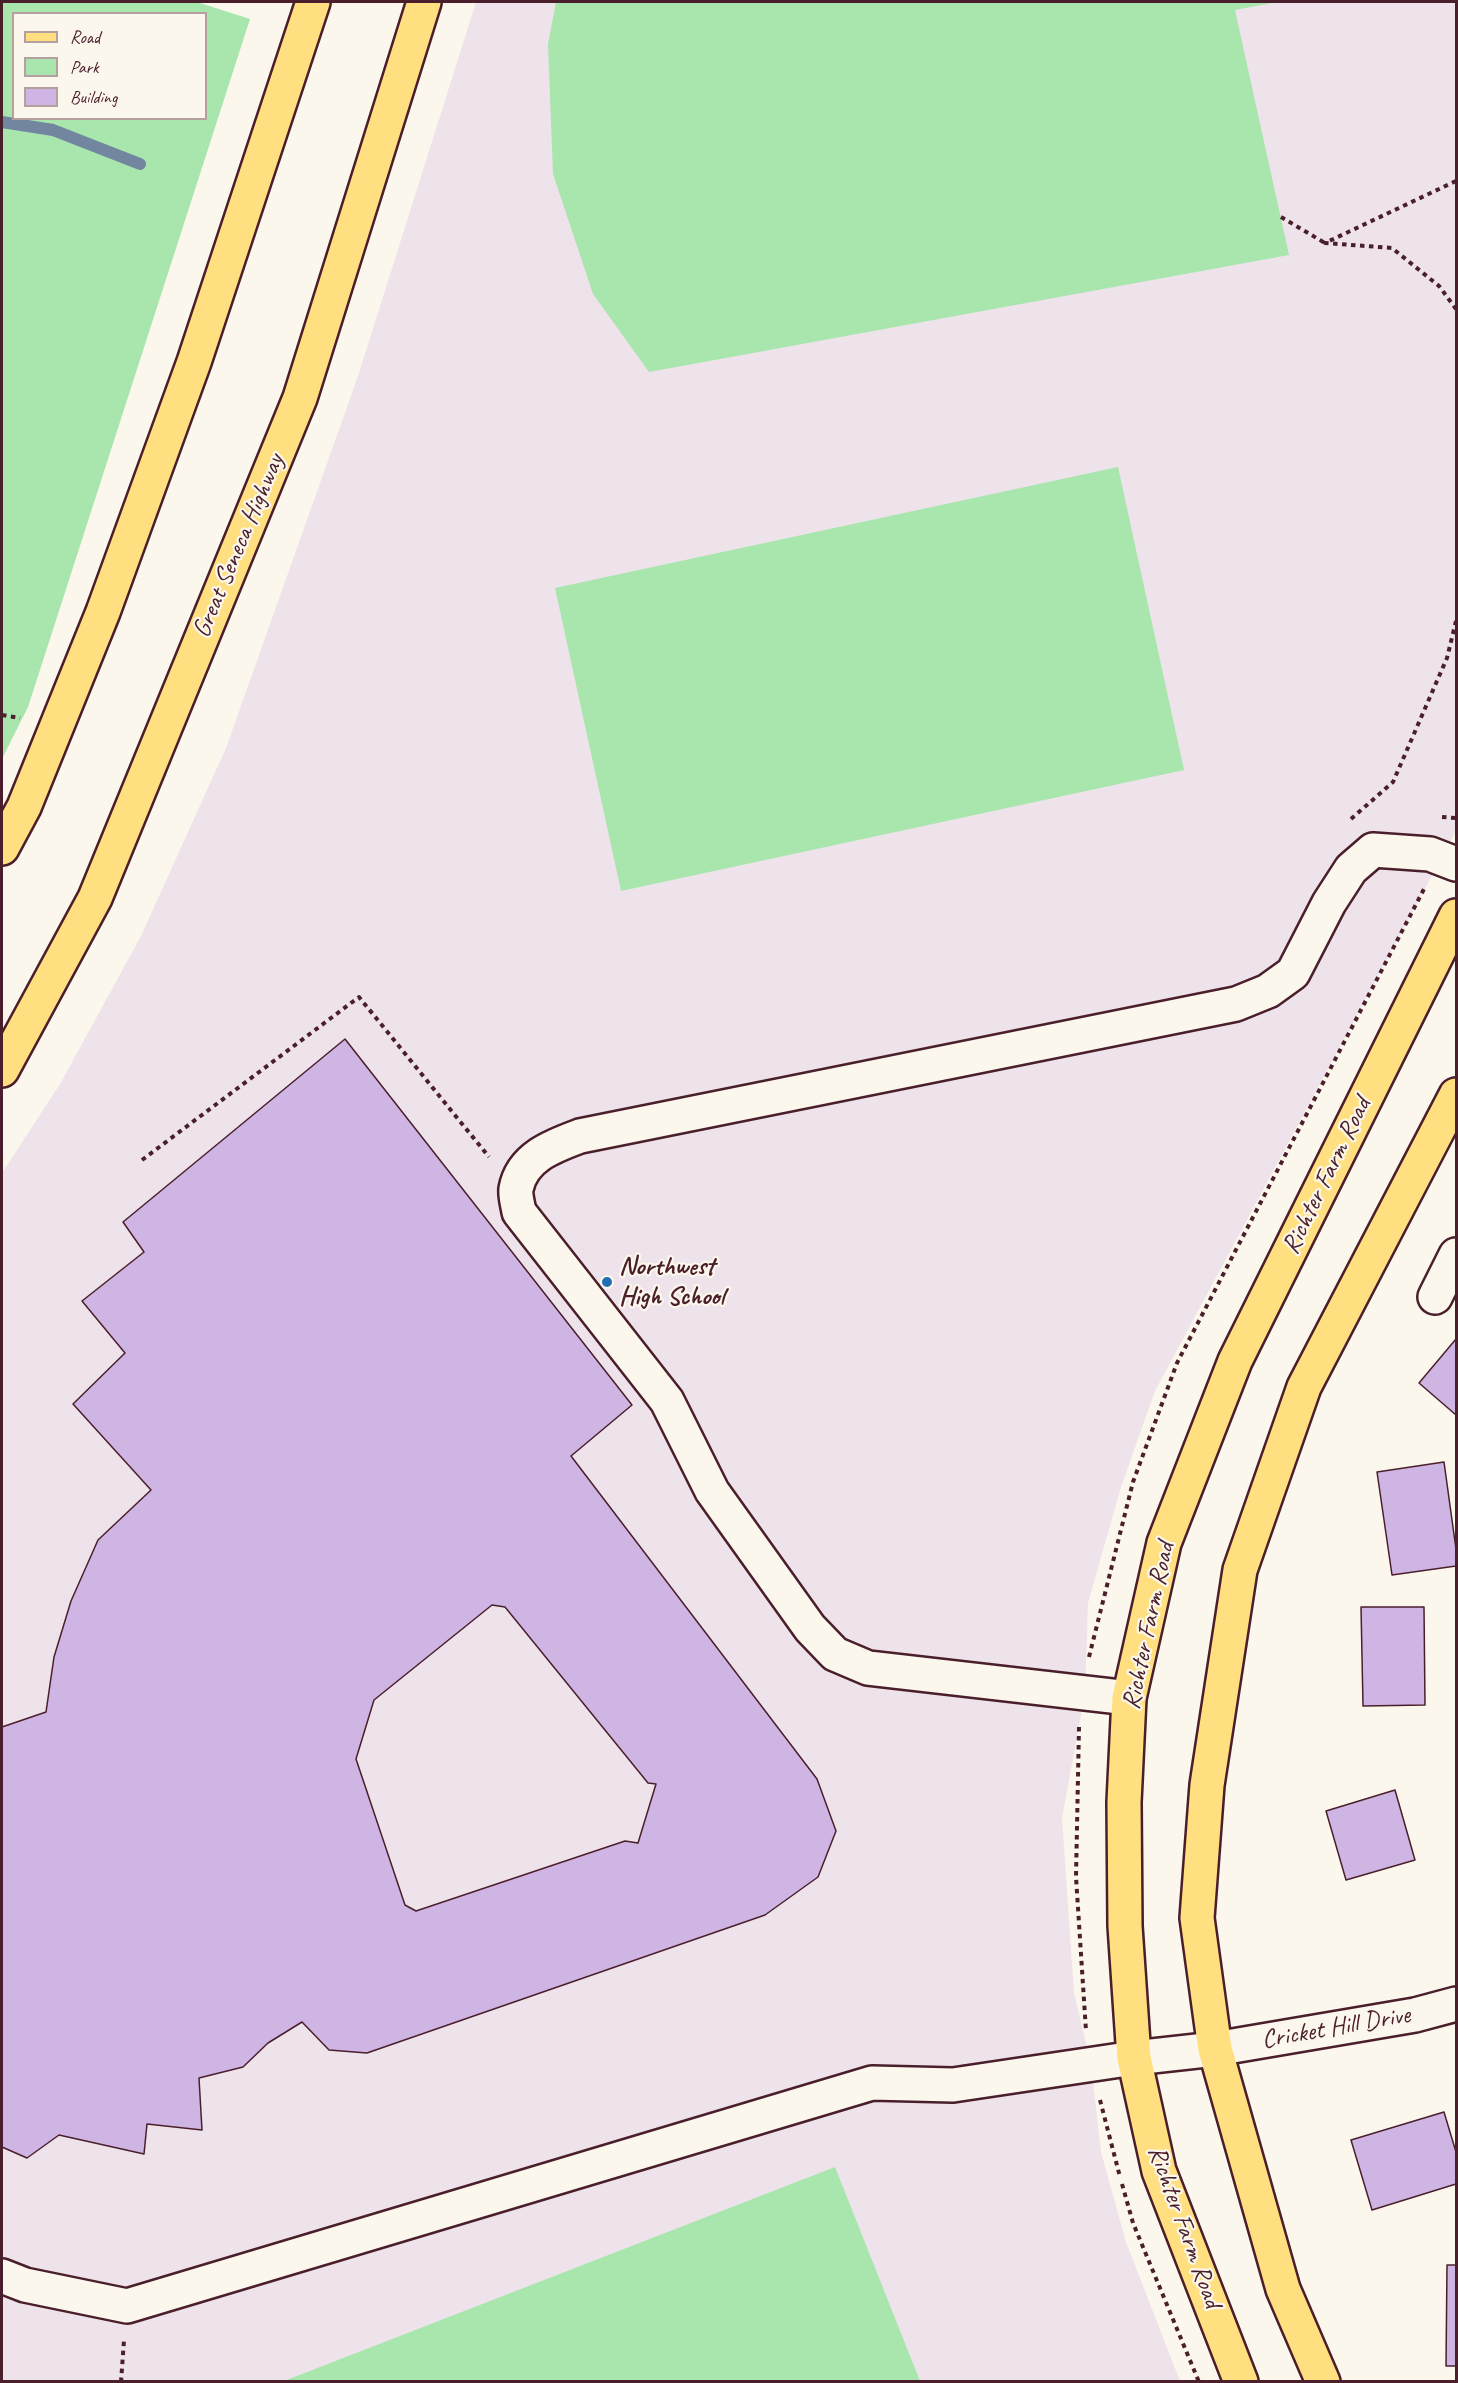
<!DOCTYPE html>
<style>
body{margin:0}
#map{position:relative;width:1458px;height:2383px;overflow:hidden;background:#fbf7ec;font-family:Caveat,sans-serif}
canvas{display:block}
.frame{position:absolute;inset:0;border:3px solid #4a1f2b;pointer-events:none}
.legend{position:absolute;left:12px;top:12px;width:195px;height:108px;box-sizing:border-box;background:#fbf7ec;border:2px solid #b4a19f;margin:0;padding:8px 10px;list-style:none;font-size:18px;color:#4a1f2b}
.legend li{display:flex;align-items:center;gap:12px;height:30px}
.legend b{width:30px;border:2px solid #b4a19f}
</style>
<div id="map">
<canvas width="1458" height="2383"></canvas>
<div class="frame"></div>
<ul class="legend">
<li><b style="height:8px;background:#ffdf80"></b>Road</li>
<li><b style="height:16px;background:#a8e6ae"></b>Park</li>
<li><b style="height:16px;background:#ceb5e4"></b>Building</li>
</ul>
</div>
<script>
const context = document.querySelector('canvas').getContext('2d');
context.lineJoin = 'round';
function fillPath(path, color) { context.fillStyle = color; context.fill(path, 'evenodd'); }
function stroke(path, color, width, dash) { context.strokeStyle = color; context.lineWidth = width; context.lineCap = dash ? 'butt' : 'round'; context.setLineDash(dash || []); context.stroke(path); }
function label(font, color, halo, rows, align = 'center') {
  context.font = font + ' Caveat,sans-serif'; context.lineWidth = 4.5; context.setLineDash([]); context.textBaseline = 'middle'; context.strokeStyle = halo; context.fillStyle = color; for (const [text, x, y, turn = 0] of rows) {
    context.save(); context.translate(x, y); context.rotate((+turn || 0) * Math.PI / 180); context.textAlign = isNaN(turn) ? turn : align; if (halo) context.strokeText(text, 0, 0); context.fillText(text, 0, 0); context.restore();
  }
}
fillPath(new Path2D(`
 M476 2H1456V831L1155 1391 1121 1487 1088 1603 1085 1693 1062 1818 1074 1993 1091 2064 1101 2152 1126 2242 1180 2381H2V1173L60 1084 141 936 226 748 358 376Z`), '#eee3ea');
fillPath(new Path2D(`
 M2 2H197L250 19 28 707 2 759ZM14 14H206V118H14Z
 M556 2H1278L1235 10 1289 255 649 372 593 294 553 174 548 44Z
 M1118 467 1184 770 621 891 555 588Z
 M835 2167 920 2381H284Z`), '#a8e6ae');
stroke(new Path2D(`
 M2 122 53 130 140 164`), '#72879f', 12);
const building = new Path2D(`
 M345 1039 632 1405 571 1456 817 1779 836 1831 818 1877 765 1915 367 2053 329 2050 302 2022 268 2043 243 2067 199 2078 202 2130 147 2124 144 2154 59 2135 27 2158 2 2147V1727L46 1712 54 1657 71 1601 98 1540 151 1490 73 1404 125 1353 82 1301 144 1252 123 1222ZM492 1605 505 1607 648 1783 656 1784 638 1843 625 1841 416 1911 405 1905 356 1759 374 1700Z
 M1456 1339V1415L1419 1383Z
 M1444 1462 1456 1549V1566L1392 1575 1377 1472Z
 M1361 1607H1424L1425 1705 1363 1706Z
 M1395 1790 1415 1860 1346 1880 1326 1811Z
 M1444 2112 1456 2152V2184L1372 2210 1351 2140Z
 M1447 2265H1456V2366H1446Z`);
fillPath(building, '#ceb5e4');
stroke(building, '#4a1f2b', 1.5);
const minor = new Path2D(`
 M1435 1297 1456 1255
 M1129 1698 868 1668 835 1654 810 1628 712 1491 667 1401 519 1212C518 1205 515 1196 516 1189 522 1157 553 1146 580 1136L1236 1004 1268 991 1293 973 1329 903 1351 869 1373 850 1430 854 1456 864
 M2 2276 25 2285 127 2306 872 2083 953 2085 1134 2058 1215 2049 1415 2015 1456 2004`);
const major = new Path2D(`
 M2 848 24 807 103 612 194 362 313 2
 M2 1070 95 898 300 398 424 2
 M1241 2382 1159 2171 1134 2058 1125 1926 1124 1802 1129 1698 1164 1543 1235 1361 1456 916
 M1323 2382 1283 2289 1215 2049 1197 1918 1207 1785 1240 1570 1304 1387 1456 1095`);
stroke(minor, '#4a1f2b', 38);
stroke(major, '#4a1f2b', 38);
stroke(new Path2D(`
 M1456 181 1325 243 1392 248 1439 286 1456 309
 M1281 217 1325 243
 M2 715 20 718
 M1442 817 1456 818
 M1351 819 1393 782 1447 658 1456 621
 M142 1160 359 997 489 1157
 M1089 1657 1133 1482 1177 1363 1424 889
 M1079 1727 1076 1877 1086 2031
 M1100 2100 1120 2177
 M1122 2184 1133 2223 1199 2382
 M121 2382 124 2340`), '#4a1f2b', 4, [4.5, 4.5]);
stroke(minor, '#fbf7ec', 33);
stroke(major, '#ffdf80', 33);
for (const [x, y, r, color] of [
 [607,1282,6,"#1f6fb2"]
]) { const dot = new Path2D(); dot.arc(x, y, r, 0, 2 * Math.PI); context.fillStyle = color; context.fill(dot); stroke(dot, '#fbf7ec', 2); }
label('26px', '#4a1f2b', '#fbf7ec', [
 ["Great Seneca Highway",239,546,-67],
 ["Richter Farm Road",1327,1176,-64],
 ["Richter Farm Road",1149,1626,-78],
 ["Cricket Hill Drive",1336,2028,-10],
 ["Richter Farm Road",1184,2227,70]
]);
label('bold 26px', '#4a1f2b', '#fbf7ec', [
 ["Northwest",619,1267],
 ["High School",619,1297]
], 'left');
</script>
